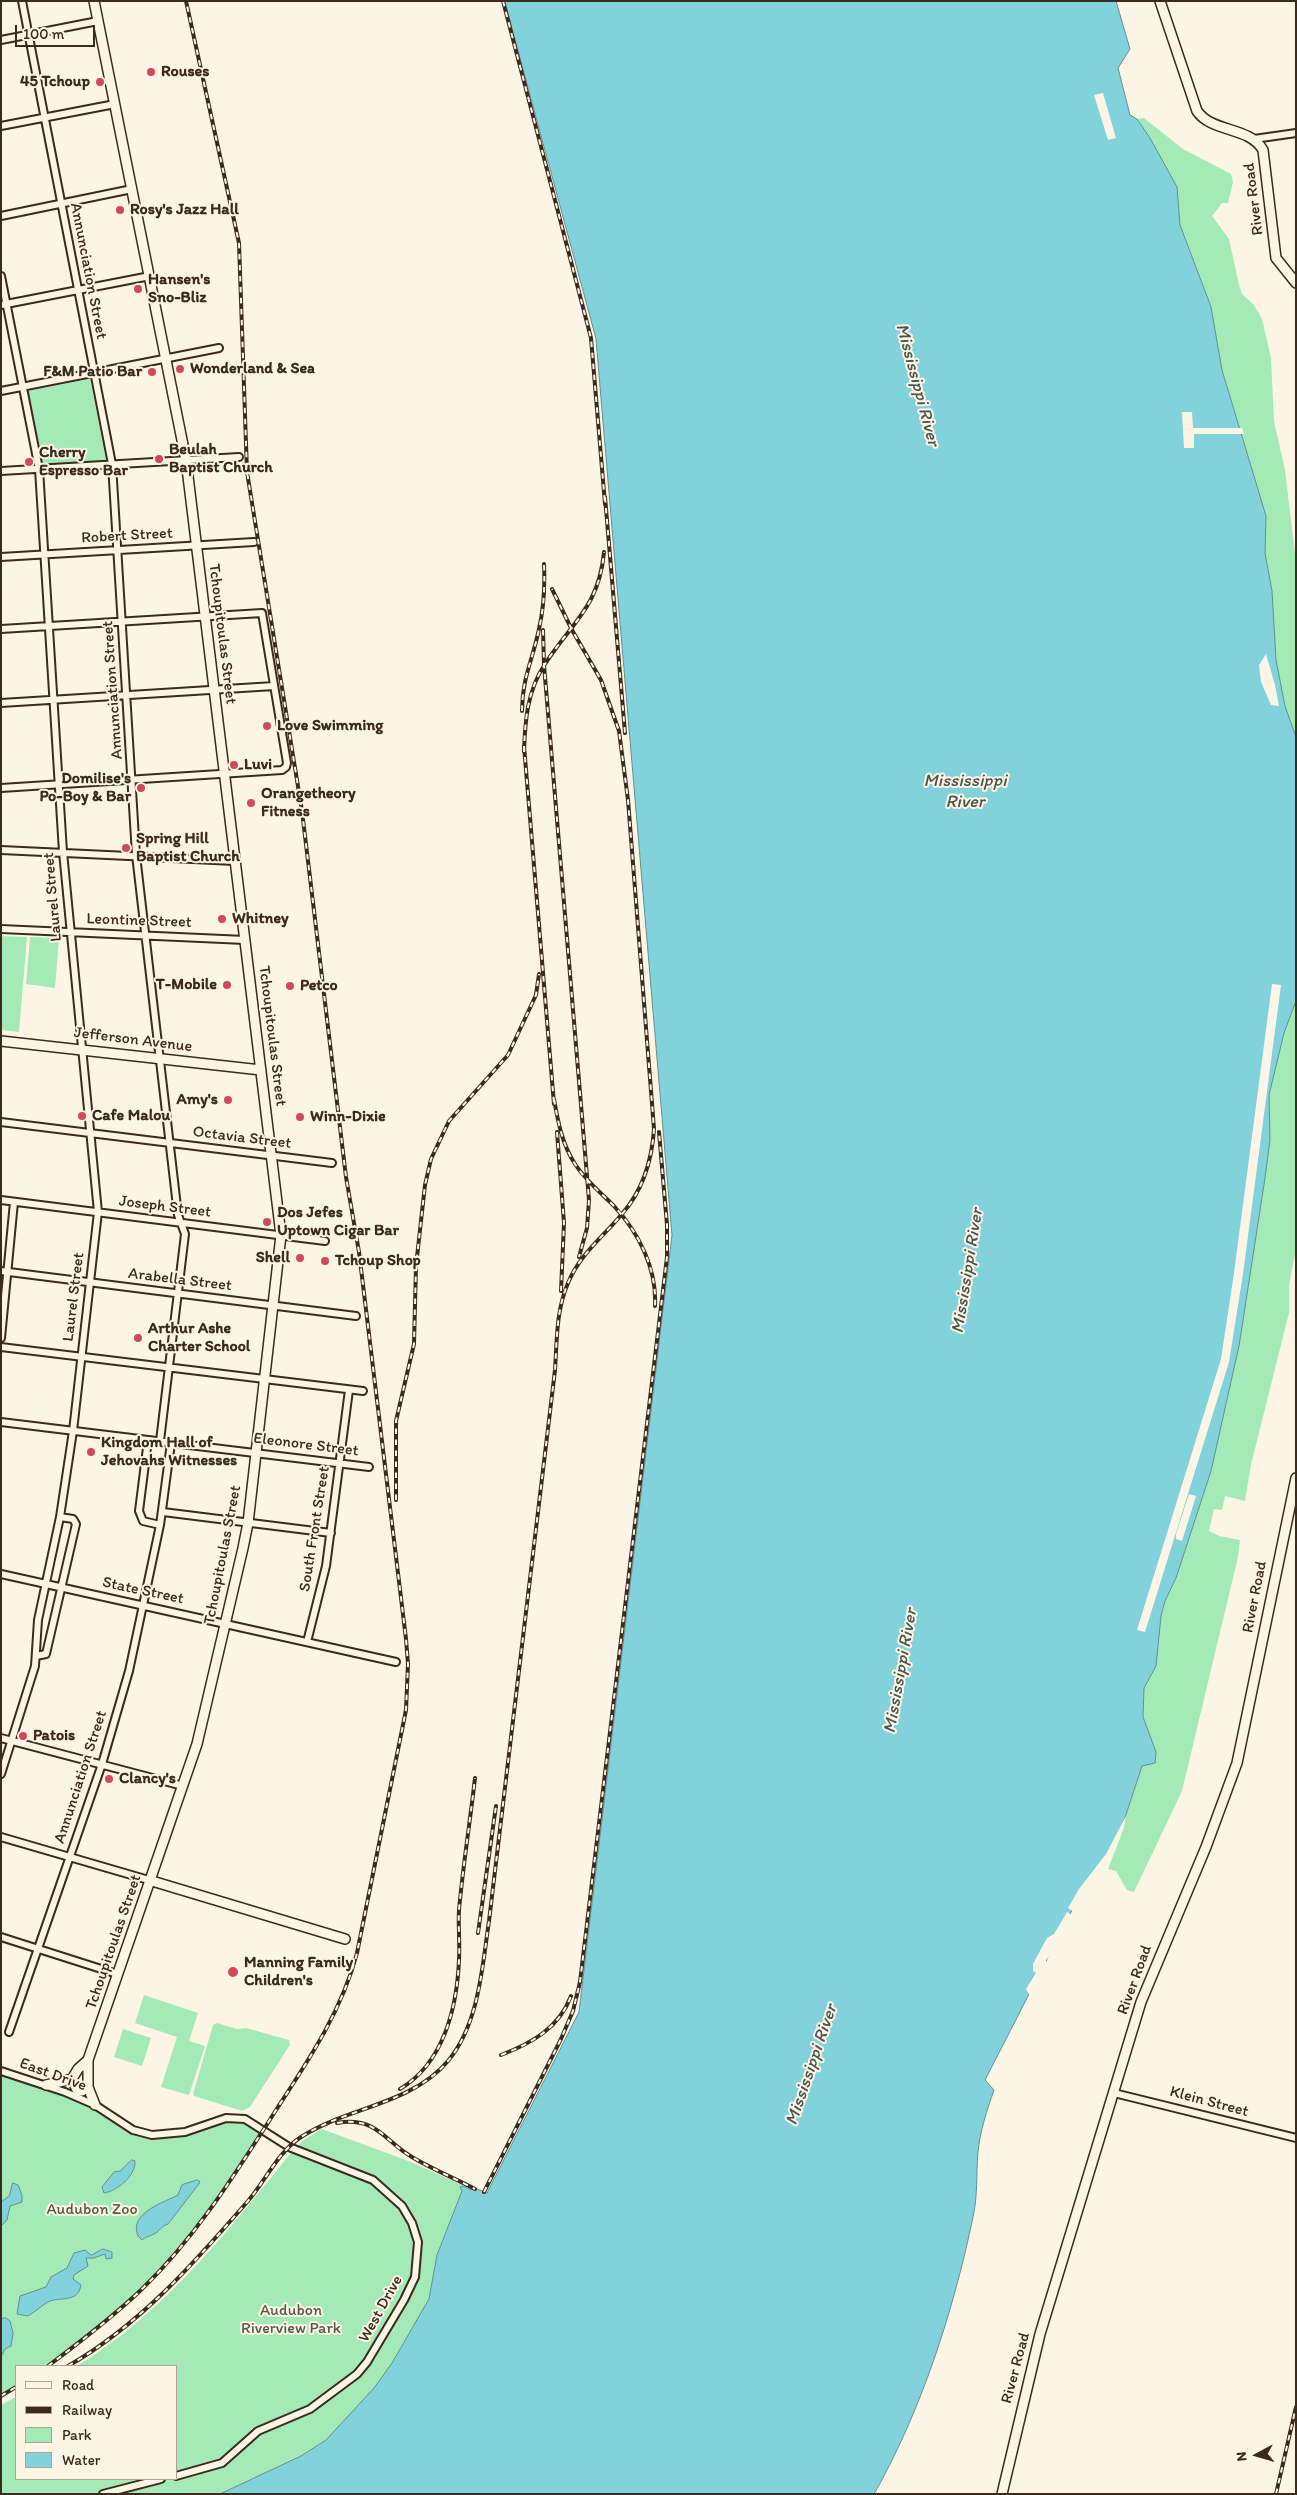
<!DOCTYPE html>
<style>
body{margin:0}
#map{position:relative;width:1297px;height:2495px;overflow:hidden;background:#fcf5e5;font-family:Itim,sans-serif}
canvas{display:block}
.frame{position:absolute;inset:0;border:2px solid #3b2a1e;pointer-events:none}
.legend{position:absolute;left:15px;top:2365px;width:162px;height:115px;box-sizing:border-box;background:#fcf5e5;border:1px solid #afa495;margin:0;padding:6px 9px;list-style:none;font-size:15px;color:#3b2a1e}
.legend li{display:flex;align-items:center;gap:10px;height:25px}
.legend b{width:25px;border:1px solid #afa495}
.north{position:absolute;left:1232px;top:2430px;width:50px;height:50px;-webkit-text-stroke:4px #fcf5e5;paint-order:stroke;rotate:264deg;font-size:14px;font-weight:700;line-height:20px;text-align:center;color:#3b2a1e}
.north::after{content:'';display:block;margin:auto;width:18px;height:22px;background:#3b2a1e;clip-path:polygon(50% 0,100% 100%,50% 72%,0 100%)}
.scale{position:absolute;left:15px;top:25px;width:80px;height:22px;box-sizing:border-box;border:2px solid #3b2a1e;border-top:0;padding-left:6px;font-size:15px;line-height:18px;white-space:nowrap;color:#3b2a1e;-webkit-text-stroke:4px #fcf5e5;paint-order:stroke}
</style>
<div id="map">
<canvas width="1297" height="2495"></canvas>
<div class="frame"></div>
<ul class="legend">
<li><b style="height:6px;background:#fcf5e5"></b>Road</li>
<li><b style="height:6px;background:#3b2a1e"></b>Railway</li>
<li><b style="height:14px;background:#a4eab6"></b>Park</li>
<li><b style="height:14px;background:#81d2db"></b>Water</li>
</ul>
<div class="north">N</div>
<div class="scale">100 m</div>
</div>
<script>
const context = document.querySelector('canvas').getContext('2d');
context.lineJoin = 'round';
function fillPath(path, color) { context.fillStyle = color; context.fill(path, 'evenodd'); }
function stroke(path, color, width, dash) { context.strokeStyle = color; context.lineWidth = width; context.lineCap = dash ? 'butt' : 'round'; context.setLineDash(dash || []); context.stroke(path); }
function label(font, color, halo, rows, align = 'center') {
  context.font = font + ' Itim,sans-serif'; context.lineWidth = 4; context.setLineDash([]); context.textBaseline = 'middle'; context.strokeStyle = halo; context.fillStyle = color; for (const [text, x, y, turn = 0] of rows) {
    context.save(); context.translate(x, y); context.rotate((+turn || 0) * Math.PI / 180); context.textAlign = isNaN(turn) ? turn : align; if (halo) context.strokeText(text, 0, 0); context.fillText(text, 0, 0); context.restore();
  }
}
fillPath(new Path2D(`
 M1144 118 1183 149 1231 174 1233 182 1228 203H1222L1212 216 1229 239 1239 285 1242 294 1254 305 1262 319 1271 358 1274 421 1285 470 1296 562V827L1137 119Z
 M90 379 106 461 42 465 28 391Z
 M1 936 27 937 19 1032 1 1030Z
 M30 937 59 938 55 988 26 984Z
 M1296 975V1249L1289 1285V1313L1251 1465 1245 1501 1225 1496 1222 1510 1214 1509 1209 1531 1219 1536 1240 1540 1238 1557 1182 1791 1134 1892 1127 1890 1116 1871 1108 1869 1124 1827 1129 1722 1158 1622 1270 1086Z
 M144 1995 198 2013 189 2041 205 2046 189 2095 161 2087 177 2037 135 2023Z
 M217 2023 237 2029 246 2028 289 2040 290 2045 250 2107 242 2111 194 2096 193 2094 213 2025Z
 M123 2029 151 2038 142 2066 114 2057Z
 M1 2071 75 2096 125 2126 163 2135 226 2118 245 2119 263 2131 209 2211 142 2289 92 2333 48 2366H16V2387L1 2396Z
 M322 2129 411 2162 464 2186 468 2217 366 2446 261 2475 220 2494H1V2405L16 2397V2479H176V2366H77C164 2313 227 2232 290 2154L305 2139Z`), '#a4eab6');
const water = new Path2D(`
 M505 1H1116L1130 49 1118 68 1130 115 1137 119 1150 138 1177 187 1180 225 1211 307 1222 370 1266 516 1265 553 1272 591 1276 660 1285 706 1296 737V1001L1284 1033 1269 1095 1270 1140 1265 1178 1239 1346 1211 1471 1176 1578 1165 1601 1161 1616 1156 1666 1144 1688 1143 1717 1156 1752 1155 1763 1142 1766 1116 1845 1086 1883 985 2080 994 2090C987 2110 980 2131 978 2152 976 2174 978 2195 973 2217 954 2309 921 2412 874 2494H220L301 2456 326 2440 374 2388 392 2363 429 2299 437 2255 462 2191 460 2187 463 2186 471 2190 475 2188 487 2193 579 2012 672 1235 596 339Z
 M132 2160 135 2161C136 2176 117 2191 104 2193L102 2187 114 2172 120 2171Z
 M198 2180 200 2182 198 2185 168 2224C161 2226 160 2231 154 2234 150 2236 145 2237 142 2240L138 2236C128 2213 165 2202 178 2195L182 2185Z
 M13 2183 18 2185 22 2195V2202L10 2206 7 2220 1 2226V2202L9 2196Z
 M103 2249 112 2252V2258L106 2259 105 2254 94 2258H86L88 2266 74 2275 73 2279 81 2285C78 2304 59 2296 48 2302 41 2306 35 2312 28 2316L17 2314 20 2296 46 2287 51 2277 67 2268 74 2253 85 2250 91 2255Z
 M6 2318 10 2321 13 2333 11 2346 5 2349 1 2357V2319Z`);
fillPath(water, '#81d2db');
stroke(water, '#658f8f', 1);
fillPath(new Path2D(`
 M1103 93 1116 138 1108 140 1094 95Z
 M1182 412H1192L1193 428H1242L1244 434H1194V448H1184Z
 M1266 654 1275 685 1279 706 1271 705 1261 682 1259 665Z
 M1272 984 1281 985 1243 1274 1229 1362 1145 1632 1137 1630 1221 1359 1234 1273Z
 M1189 1494 1196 1496 1182 1541 1176 1539V1534Z
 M1126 1816 1124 1827 1115 1851 1088 1884 1074 1912 1068 1908 1079 1889 1106 1854Z
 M1067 1912 1073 1916 1057 1947 1046 1960V1967L1030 1996 1026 1989 1036 1973 1033 1971V1964L1047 1938 1054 1934Z`), '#fcf5e5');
const street = new Path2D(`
 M22 1 112 464 136 855 178 1215 185 1234 160 1441
 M1 40 98 21
 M1 126 115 104
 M1254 139 1296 133
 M1 216 132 189
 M1 276 39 469 63 852 98 1212 73 1431 60 1517 38 1620 35 1666 1 1774
 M1 305 150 276
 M1 391 219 348
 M1 471 239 457
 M1 557 254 542
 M1 629 262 613 287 763 286 767 282 770 1 788
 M1 703 274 686
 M1 850 235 861
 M1 929 245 940
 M1 1122 332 1163
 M1 1200 325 1241
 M1 1271 356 1316
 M1 1338 14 1202
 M1 1347 363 1391
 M1 1422 369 1467
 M163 1512 331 1533
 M160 1525 171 1443
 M1 1574 396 1662
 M307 1642 326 1566 349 1390
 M36 1656 46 1654 76 1524 73 1519 60 1517
 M1 1738 183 1786
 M1 1837 152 1881
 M1 1937 117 1974
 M9 2032 102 1764 129 1671 160 1525 143 1521 139 1511 148 1440
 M1 2071 65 2092 95 2105 133 2130 152 2135 185 2132 226 2118 245 2119 289 2147 373 2180 402 2206 412 2223 418 2242 415 2277 404 2300 367 2362 357 2374 310 2409 258 2431 222 2463 176 2476
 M1114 2093 1296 2138
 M103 2494 161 2479`);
const secondary = new Path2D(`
 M94 1 186 460 281 1235 248 1523 243 1548 197 1744 88 2060V2087L95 2105
 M1160 1 1197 111C1212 133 1249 126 1263 150L1276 258 1296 283
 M1 1041 261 1070
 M152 1881 345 1939
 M72 2079 77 2090 82 2091 88 2087
 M46 2085 72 2079 78 2069 88 2060
 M1002 2494 1040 2334 1141 2002 1206 1847 1237 1763 1296 1478`);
stroke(street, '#3b2a1e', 10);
stroke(secondary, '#3b2a1e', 12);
stroke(street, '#fcf5e5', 6);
stroke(secondary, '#fcf5e5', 9);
const rail = new Path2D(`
 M503 1 591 338 605 504
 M605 497 625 733
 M543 630 544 665 589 1200 587 1228 579 1257
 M522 711C522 678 533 659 539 629 544 607 545 586 544 564
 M524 746 554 1104
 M524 752C525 721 527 691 545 664 572 622 599 607 604 552
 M554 1099C558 1122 562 1144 575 1164 586 1181 600 1192 614 1206 639 1233 657 1269 655 1306
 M557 1132 564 1223 561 1291
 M396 1500V1421L414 1344 416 1266 425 1185 431 1159 449 1121 508 1055 536 995 539 974
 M478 1933 496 1806
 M501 2055C532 2043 559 2028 571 1996
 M400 2089C444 2063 457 2007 459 1960 460 1943 458 1927 459 1910 463 1866 470 1822 475 1778
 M337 2123C377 2116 385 2142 412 2157 432 2169 454 2178 475 2189
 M484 2192 561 2039 573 2011 580 1982 667 1257V1225L659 1132
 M48 2366C80 2342 113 2317 142 2289 197 2236 237 2171 278 2107 310 2058 342 2010 357 1953L406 1710 408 1664 406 1639 359 1252 346 1177 302 811 247 472 239 243 186 1
 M68 2366C140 2325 195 2262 248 2201 266 2180 278 2152 301 2137 347 2107 411 2105 448 2061 479 2024 482 1968 489 1921L555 1370C557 1340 556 1311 568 1283 580 1254 603 1237 622 1214 643 1190 652 1160 654 1129L628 800 619 731 601 680 572 630 552 589
 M1 2396 16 2387
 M1276 2494 1296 2407`);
stroke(rail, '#3b2a1e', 4);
stroke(rail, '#fcf5e5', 2, [5.5]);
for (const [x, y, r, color] of [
 [151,72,5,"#d1495b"],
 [100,82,5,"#d1495b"],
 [120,210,5,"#d1495b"],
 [138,289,5,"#d1495b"],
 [180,369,5,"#d1495b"],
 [152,372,5,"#d1495b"],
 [159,459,5,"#d1495b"],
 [29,462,5,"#d1495b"],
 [267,726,5,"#d1495b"],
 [234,765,5,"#d1495b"],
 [141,788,5,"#d1495b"],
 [251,803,5,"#d1495b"],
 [126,848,5,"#d1495b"],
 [222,919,5,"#d1495b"],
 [227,985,5,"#d1495b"],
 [290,986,5,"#d1495b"],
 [228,1100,5,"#d1495b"],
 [82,1116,5,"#d1495b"],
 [300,1117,5,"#d1495b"],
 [267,1222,5,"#d1495b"],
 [300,1258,5,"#d1495b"],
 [325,1261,5,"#d1495b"],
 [138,1338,5,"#d1495b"],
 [91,1452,5,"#d1495b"],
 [23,1736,5,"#d1495b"],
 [109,1779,5,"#d1495b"],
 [233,1972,6,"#d1495b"]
]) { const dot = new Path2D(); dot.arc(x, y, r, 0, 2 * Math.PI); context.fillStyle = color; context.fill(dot); stroke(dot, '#fcf5e5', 2); }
label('bold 16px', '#3b2a1e', '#fcf5e5', [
 ["Rouses",161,72],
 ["45 Tchoup",90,82,"right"],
 ["Rosy's Jazz Hall",130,210],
 ["Hansen's",148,280],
 ["Sno-Bliz",148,298],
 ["Wonderland & Sea",190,369],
 ["F&M Patio Bar",142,372,"right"],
 ["Beulah",169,450],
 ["Baptist Church",169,468],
 ["Cherry",39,453],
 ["Espresso Bar",39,471],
 ["Love Swimming",277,726],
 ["Luvi",244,765],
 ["Domilise's",131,779,"right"],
 ["Po-Boy & Bar",131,797,"right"],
 ["Orangetheory",261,794],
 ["Fitness",261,812],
 ["Spring Hill",136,839],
 ["Baptist Church",136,857],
 ["Whitney",232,919],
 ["T-Mobile",217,985,"right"],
 ["Petco",300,986],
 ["Amy's",218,1100,"right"],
 ["Cafe Malou",92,1116],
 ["Winn-Dixie",310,1117],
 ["Dos Jefes",277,1213],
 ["Uptown Cigar Bar",277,1231],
 ["Shell",290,1258,"right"],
 ["Tchoup Shop",335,1261],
 ["Arthur Ashe",148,1329],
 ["Charter School",148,1347],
 ["Kingdom Hall of",101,1443],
 ["Jehovahs Witnesses",101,1461],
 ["Patois",33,1736],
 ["Clancy's",119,1779],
 ["Manning Family",244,1963],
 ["Children's",244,1981]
], 'left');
label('16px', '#3b2a1e', '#fcf5e5', [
 ["River Road",1254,199,-97],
 ["Annunciation Street",88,271,79],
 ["Robert Street",127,536,-3],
 ["Tchoupitoulas Street",222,634,83],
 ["Annunciation Street",113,690,-94],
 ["Laurel Street",53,897,-95],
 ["Leontine Street",139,921,2],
 ["Tchoupitoulas Street",272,1036,83],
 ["Jefferson Avenue",133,1040,7],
 ["Octavia Street",242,1138,7],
 ["Joseph Street",165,1207,7],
 ["Arabella Street",180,1280,7],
 ["Laurel Street",74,1297,-83],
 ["Eleonore Street",306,1445,7],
 ["South Front Street",315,1529,-81],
 ["Tchoupitoulas Street",223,1555,-79],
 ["State Street",143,1591,12],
 ["River Road",1255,1597,-79],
 ["Annunciation Street",81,1777,-72],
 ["Tchoupitoulas Street",114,1942,-71],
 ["River Road",1135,1980,-70],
 ["East Drive",53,2075,20],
 ["Klein Street",1209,2102,15],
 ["West Drive",381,2309,-61],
 ["River Road",1016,2368,-75]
]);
label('16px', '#555a44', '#fcf5e5', [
 ["Audubon Zoo",92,2210],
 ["Audubon",291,2311],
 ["Riverview Park",291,2329]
]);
label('italic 18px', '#4c544d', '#fcf5e5', [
 ["Mississippi River",917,385,75],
 ["Mississippi",965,781],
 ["River",965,802],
 ["Mississippi River",968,1271,-81],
 ["Mississippi River",901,1671,-80],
 ["Mississippi River",812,2065,-71]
]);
</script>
